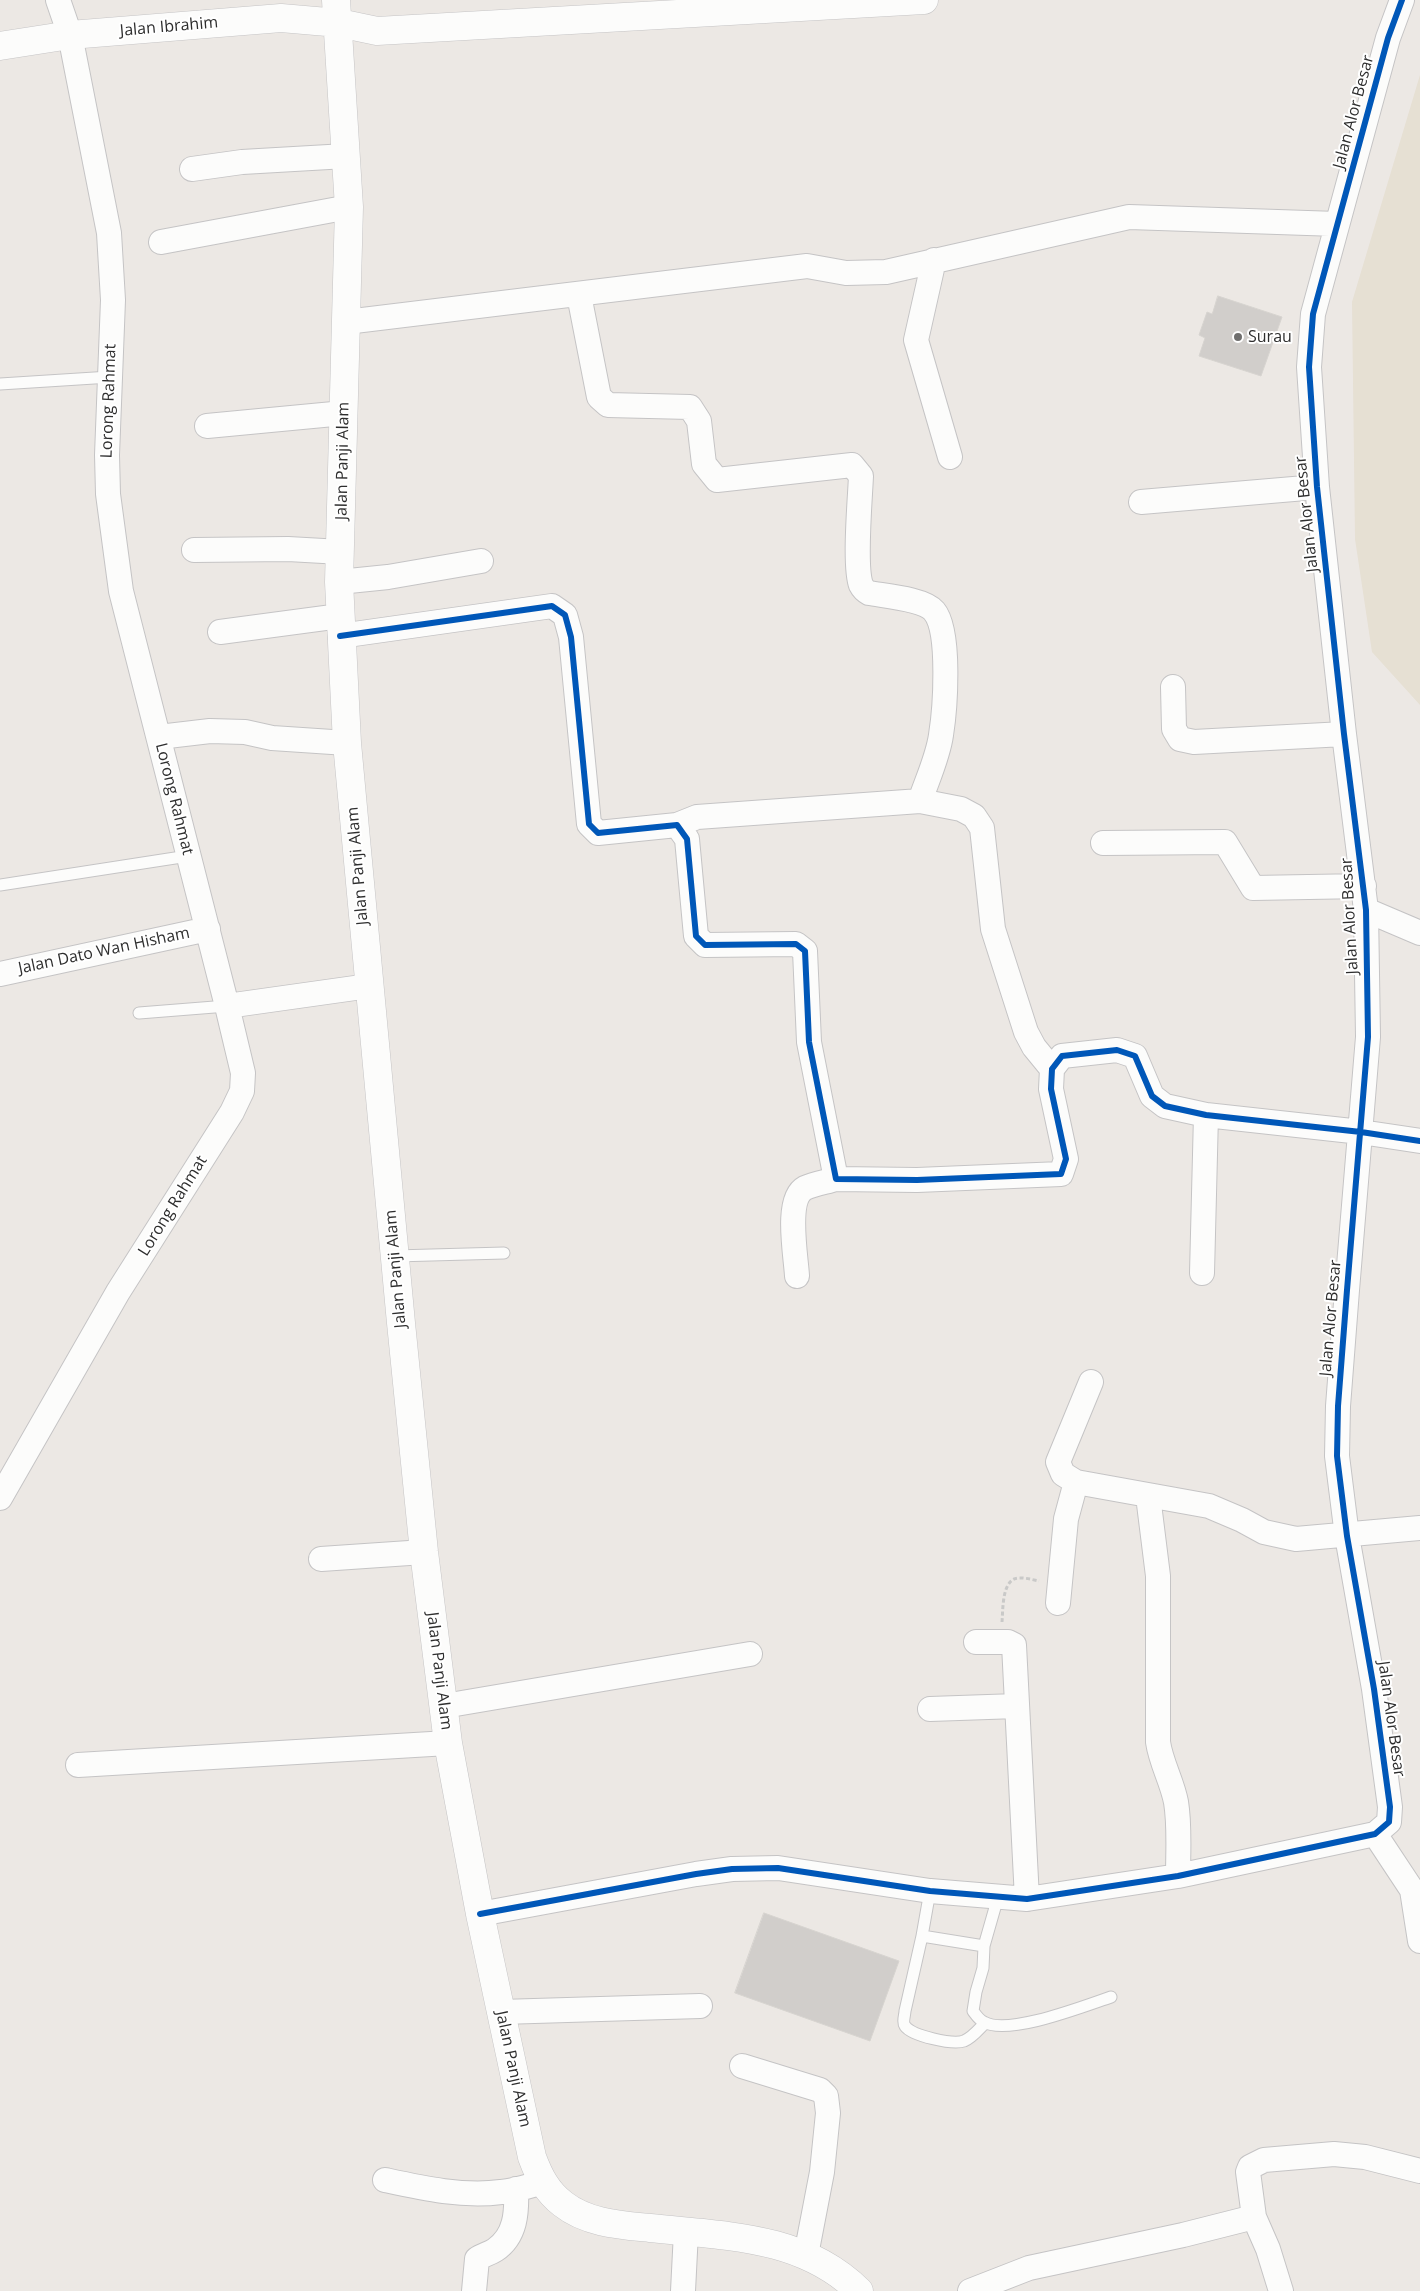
<!DOCTYPE html>
<style>
body{margin:0}
canvas{display:block;background:#ece8e4}
</style>
<canvas width="1420" height="2291"></canvas>
<script>
const context = document.querySelector('canvas').getContext('2d');
context.lineJoin = 'round';
function fillPath(path, color) { context.fillStyle = color; context.fill(path, 'evenodd'); }
function stroke(path, color, width, dash) { context.strokeStyle = color; context.lineWidth = width; context.lineCap = dash ? 'butt' : 'round'; context.setLineDash(dash || []); context.stroke(path); }
function label(font, color, halo, rows, align = 'center') {
  context.font = font + ' "Open Sans",sans-serif'; context.lineWidth = 4; context.setLineDash([]); context.textBaseline = 'middle'; context.strokeStyle = halo; context.fillStyle = color; for (const [text, x, y, turn = 0] of rows) {
    context.save(); context.translate(x, y); context.rotate((+turn || 0) * Math.PI / 180); context.textAlign = isNaN(turn) ? turn : align; if (halo) context.strokeText(text, 0, 0); context.fillText(text, 0, 0); context.restore();
  }
}
fillPath(new Path2D(`
 M1420 75V705L1372 652 1355 539 1352 302Z`), '#e6e0d3');
const building = new Path2D(`
 M1218 296 1282 317 1261 376 1199 356 1205 338 1199 335 1207 312 1212 314Z
 M764 1913 899 1961 870 2041 735 1993Z`);
fillPath(building, '#d1cecb');
stroke(building, '#d7d4d0', 1);
const lane = new Path2D(`
 M0 384 110 377
 M0 885 188 856
 M139 1013 227 1006
 M395 1256 504 1253
 M930 1891 922 1936 984 1946 983 1968 976 1992 973 2011C976 2015 979 2020 984 2022 1008 2036 1084 2006 1111 1997
 M922 1936 905 2011C905 2015 902 2022 905 2026 912 2036 953 2045 964 2041 973 2037 978 2030 985 2023
 M984 1946 998 1897`);
const street = new Path2D(`
 M192 169 242 162 346 156
 M161 242 349 207
 M934 260 916 340 950 457
 M579 295 599 397 608 405 690 407 699 421 704 464 717 480 852 465 861 476C860 499 854 566 861 585 863 589 865 591 869 593 885 596 924 599 934 611 951 631 945 710 941 735 938 757 927 780 920 801
 M346 322 807 266 846 273 886 272 1129 217 1337 224
 M207 426 344 413
 M1141 502 1317 487
 M194 550 288 549 341 552
 M339 582 388 577 481 561
 M220 632 340 616
 M340 636 552 606 565 615 571 637 589 824 598 833 677 825 687 839 696 936 705 945 796 944 805 951 809 1042 836 1179 917 1180 1061 1174 1066 1159 1051 1089 1052 1069 1062 1056 1117 1050 1135 1056 1152 1096 1165 1106 1206 1115 1361 1132 1420 1141
 M1173 687 1174 729 1180 739 1194 742 1344 734
 M159 737 210 731 245 732 272 738 347 743
 M677 825 697 817 920 801 961 809 974 816 982 828 993 929 1026 1032 1034 1047 1052 1069
 M1103 843 1225 842 1253 888 1364 886
 M1366 910 1420 933
 M0 974 208 929
 M227 1006 369 986
 M1202 1273 1206 1115
 M797 1276C796 1256 785 1199 805 1188 814 1184 826 1182 836 1179
 M1091 1382 1058 1462 1063 1474 1076 1482 1209 1506 1242 1520 1264 1532 1296 1539 1420 1528
 M1148 1496 1158 1576V1742C1161 1763 1172 1781 1176 1802 1180 1826 1178 1852 1178 1876
 M0 1498 118 1292 232 1112 242 1091 243 1073 227 1006 121 591 108 494 107 455 113 300 109 233 70 35 58 0
 M321 1559 424 1552
 M1058 1603 1066 1519 1076 1482
 M976 1642H1008L1014 1645 1027 1899
 M444 1706 750 1654
 M930 1709 1017 1706
 M78 1765 448 1743
 M1375 1834 1412 1890 1420 1941
 M480 1914 696 1874 732 1869 778 1868 930 1891 1027 1899 1178 1876 1375 1834 1389 1822 1390 1807 1374 1689 1347 1536 1337 1456 1338 1406 1347 1290 1368 1037 1366 910 1344 734 1317 487 1309 367 1313 314 1388 38 1402 0
 M501 2012 700 2006
 M742 2066 820 2090 826 2096 828 2113 822 2172 806 2255
 M385 2180C422 2188 462 2197 501 2192 515 2191 529 2186 543 2182
 M1254 2217 1268 2249 1281 2291
 M474 2291 477 2259C482 2255 489 2254 495 2250 516 2236 517 2212 516 2189
 M683 2291 686 2232
 M970 2291 1029 2268 1183 2235 1254 2217 1248 2172 1250 2167 1264 2160 1334 2154 1365 2157 1420 2171`);
const secondary = new Path2D(`
 M336 0 349 207 339 582 347 743 401 1323 424 1552 448 1743 480 1914 532 2157C539 2176 547 2192 563 2204 587 2223 620 2225 650 2228 724 2236 802 2235 859 2291
 M0 46 70 35 281 18 339 23 377 31 924 0`);
stroke(lane, '#c5c4c5', 13);
stroke(street, '#c5c4c5', 26);
stroke(secondary, '#c5c4c5', 29);
stroke(new Path2D(`
 M1002 1622C1003 1610 1002 1585 1014 1579 1021 1576 1033 1580 1039 1581`), '#c9c9c8', 3, [4, 2.5]);
stroke(lane, '#fcfcfb', 11);
stroke(street, '#fcfcfb', 24);
stroke(secondary, '#fcfcfb', 28);
stroke(new Path2D(`
 M340 636 552 606 565 615 571 637 589 824 598 833 677 825 687 839 696 936 705 945 796 944 805 951 809 1042 836 1179 917 1180 1061 1174 1066 1159 1051 1089 1052 1069 1062 1056 1117 1050 1135 1056 1152 1096 1165 1106 1206 1115 1361 1132 1420 1141
 M480 1914 696 1874 732 1869 778 1868 930 1891 1027 1899 1178 1876 1375 1834 1389 1822 1390 1807 1374 1689 1347 1536 1337 1456 1338 1406 1347 1290 1368 1037 1366 910 1344 734 1317 487 1309 367 1313 314 1388 38 1402 0`), '#0057b8', 6);
for (const [x, y, r, color] of [
 [1238,337,5,"#706f6e"]
]) { const dot = new Path2D(); dot.arc(x, y, r, 0, 2 * Math.PI); context.fillStyle = color; context.fill(dot); stroke(dot, '#fff', 2); }
label('16px', '#2e2e2e', '#fff', [
 ["Jalan Ibrahim",169,27,-5],
 ["Jalan Alor Besar",1354,112,-75],
 ["Lorong Rahmat",109,401,-88],
 ["Jalan Panji Alam",343,461,-89],
 ["Jalan Alor Besar",1307,514,-96],
 ["Lorong Rahmat",174,799,76],
 ["Jalan Panji Alam",358,866,-95],
 ["Jalan Alor Besar",1350,916,-93],
 ["Jalan Dato Wan Hisham",104,951,-12],
 ["Lorong Rahmat",173,1206,-58],
 ["Jalan Panji Alam",396,1269,-95],
 ["Jalan Alor Besar",1331,1318,-85],
 ["Jalan Panji Alam",439,1671,83],
 ["Jalan Alor Besar",1391,1719,82],
 ["Jalan Panji Alam",513,2069,78]
]);
label('16px', '#2e2e2e', '#fff', [
 ["Surau",1248,337]
], 'left');
</script>
